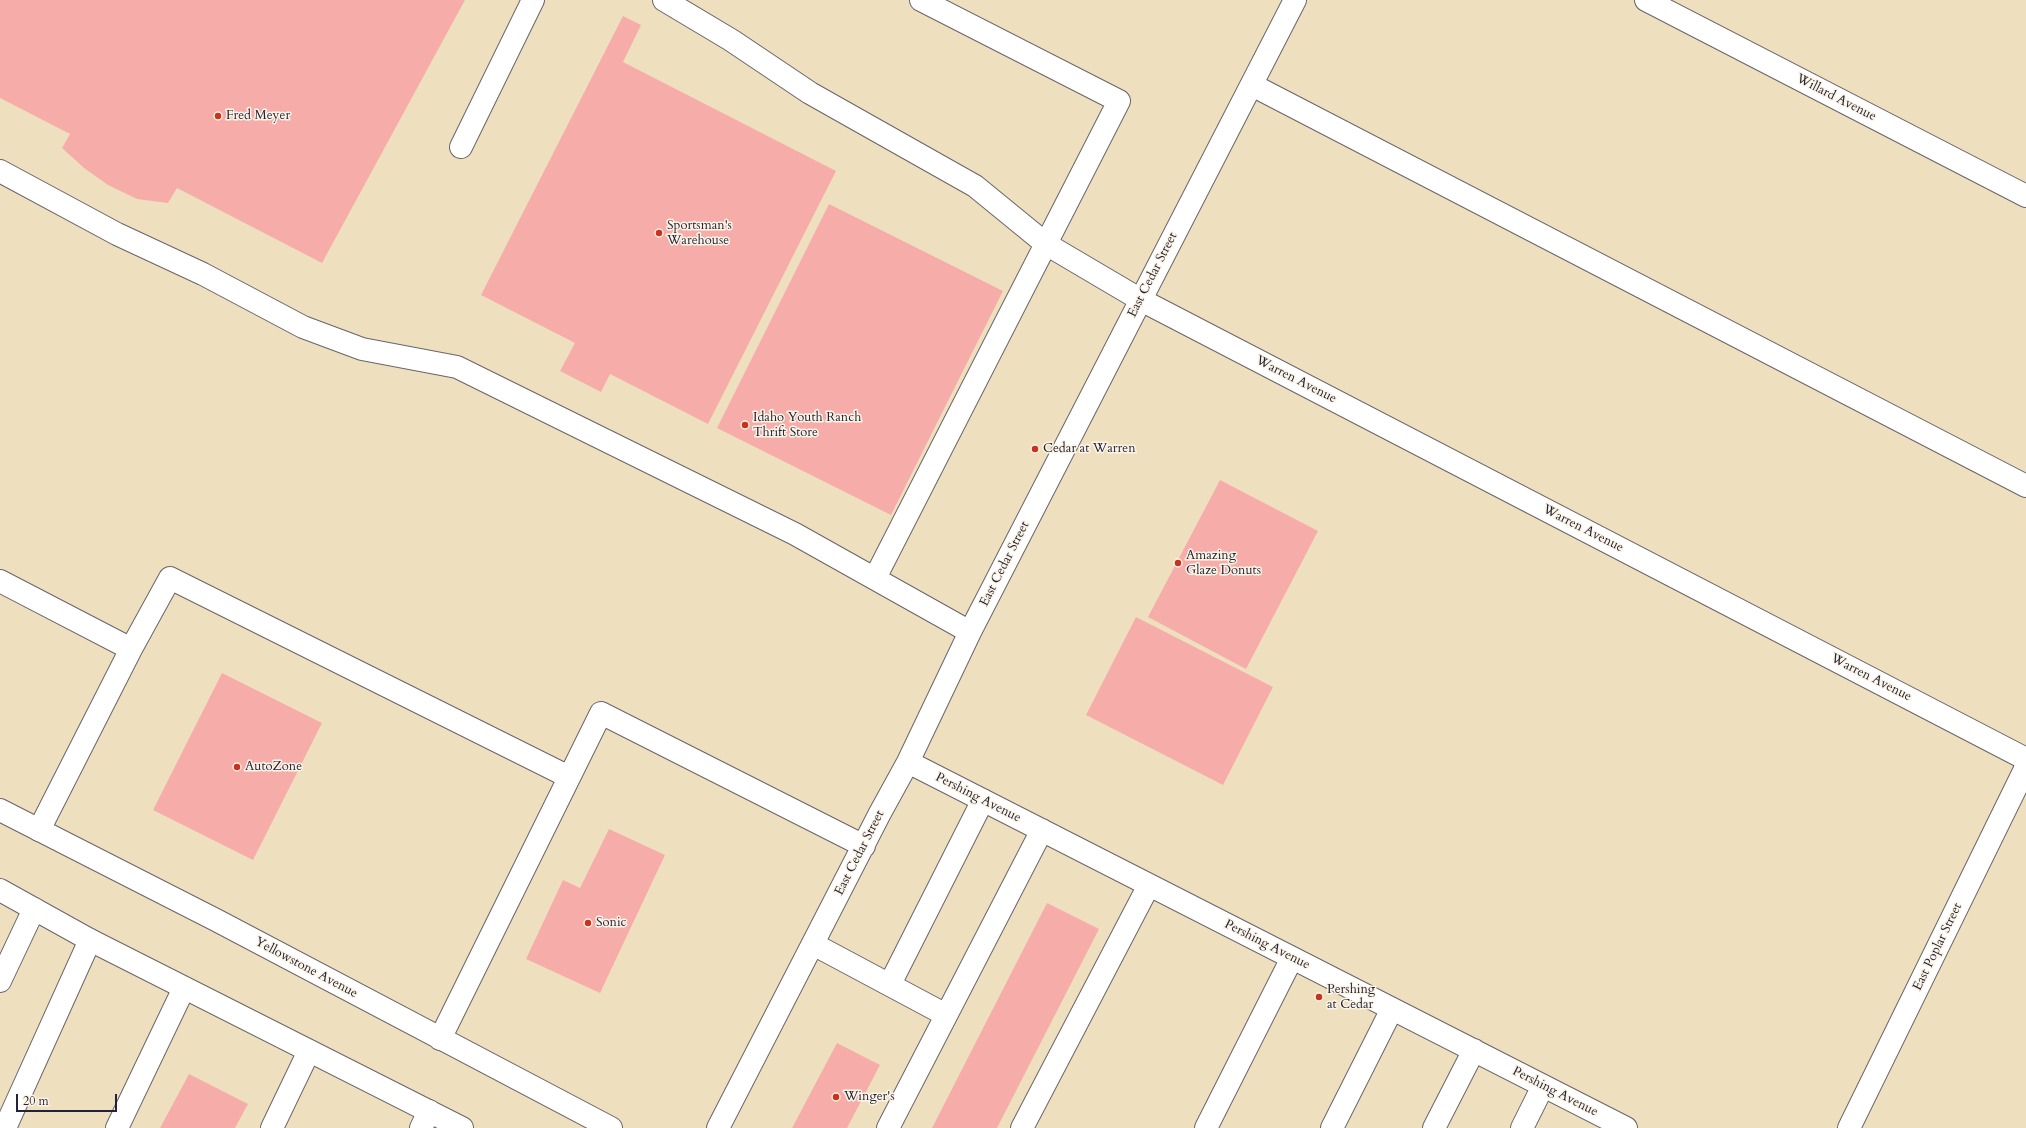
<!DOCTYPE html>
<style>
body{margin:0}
#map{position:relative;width:2026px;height:1128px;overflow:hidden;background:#eee0bf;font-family:Cardo,serif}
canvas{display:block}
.scale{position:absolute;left:16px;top:1094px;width:101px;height:18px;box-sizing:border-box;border:2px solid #22223b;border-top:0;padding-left:5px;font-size:12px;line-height:14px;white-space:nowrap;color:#22223b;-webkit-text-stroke:3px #fcf5e5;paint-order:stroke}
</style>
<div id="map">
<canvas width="2026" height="1128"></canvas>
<div class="scale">20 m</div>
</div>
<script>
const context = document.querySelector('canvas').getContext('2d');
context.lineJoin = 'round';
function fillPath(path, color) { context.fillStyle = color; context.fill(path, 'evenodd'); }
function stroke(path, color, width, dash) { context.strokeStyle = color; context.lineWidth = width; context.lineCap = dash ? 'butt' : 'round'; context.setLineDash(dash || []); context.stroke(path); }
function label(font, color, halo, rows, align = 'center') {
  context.font = font + ' Cardo,serif'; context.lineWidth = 3; context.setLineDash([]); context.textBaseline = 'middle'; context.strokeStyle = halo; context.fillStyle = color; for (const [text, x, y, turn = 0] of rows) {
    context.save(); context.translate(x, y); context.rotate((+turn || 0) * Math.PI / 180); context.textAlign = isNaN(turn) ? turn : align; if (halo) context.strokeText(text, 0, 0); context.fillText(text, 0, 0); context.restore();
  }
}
fillPath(new Path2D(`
 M0 0H465L322 263 177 188 168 203 137 199 108 185 84 168 62 148 70 134 0 98Z
 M623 16 641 25 623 62 836 171 708 424 610 374 601 392 560 371 575 343 481 295Z
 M829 204 1003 291 891 515 717 428Z
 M1220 480 1318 531 1246 669 1148 617Z
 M1136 617 1273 687 1223 785 1086 715Z
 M222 673 322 723 253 860 153 810Z
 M609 829 665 855 600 993 526 959 563 880 580 888Z
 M1047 903 1099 929 997 1128H932Z
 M837 1043 880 1065 847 1128H792Z
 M189 1074 248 1104 235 1128H160Z`), '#f6adaa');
const minor = new Path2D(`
 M664 0 731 40 810 93 975 186 1046 244 1141 300 2026 759
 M1646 0 2026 196
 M1252 85 2026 486
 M461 147 533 0
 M0 171 117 234 203 274 303 327 362 349 457 367 795 534 970 632
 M875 578 1119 101 921 0
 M0 581 131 649
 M908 762 1626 1128
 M39 830 131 649 170 578 569 777
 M813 944 946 1015
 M0 981 34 909
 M890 984 983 800
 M440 1039 601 713 864 846
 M5 1128 90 940
 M117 1128 184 988
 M272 1128 309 1051
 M421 1128 429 1111
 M718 1128 880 813 908 762 970 632 1295 0
 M888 1128 1042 830
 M1022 1128 1149 885
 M1206 1128 1292 958
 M1332 1128 1392 1009
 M1434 1128 1474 1050
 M1522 1128 1543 1086
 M1849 1128 2026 767`);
const major = new Path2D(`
 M0 810 216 920 611 1128
 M0 890 90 940 462 1128`);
stroke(minor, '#696469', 24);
stroke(major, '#696469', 24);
stroke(minor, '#fff', 22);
stroke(major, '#fff', 22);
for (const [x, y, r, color] of [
 [218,116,4,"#c8321e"],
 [659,233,4,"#c8321e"],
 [745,425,4,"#c8321e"],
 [1035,449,4,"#c8321e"],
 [1178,563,4,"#c8321e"],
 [237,767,4,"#c8321e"],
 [588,923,4,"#c8321e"],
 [1319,997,4,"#c8321e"],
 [836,1097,4,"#c8321e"]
]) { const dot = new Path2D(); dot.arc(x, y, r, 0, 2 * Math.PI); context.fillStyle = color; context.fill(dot); stroke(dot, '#fcf5e5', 1.5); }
label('13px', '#22223b', '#fcf5e5', [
 ["Willard Avenue",1836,98,27],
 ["East Cedar Street",1153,275,-63],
 ["Warren Avenue",1296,380,27],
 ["Warren Avenue",1583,529,27],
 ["East Cedar Street",1005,564,-63],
 ["Warren Avenue",1871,678,27],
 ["Pershing Avenue",978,798,27],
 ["East Cedar Street",860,853,-63],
 ["Pershing Avenue",1267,945,27],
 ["East Poplar Street",1938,947,-64],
 ["Yellowstone Avenue",306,968,28],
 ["Pershing Avenue",1555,1092,27]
]);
label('13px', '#22223b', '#fcf5e5', [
 ["Fred Meyer",226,116],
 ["Sportsman's",667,226],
 ["Warehouse",667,241],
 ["Idaho Youth Ranch",753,418],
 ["Thrift Store",753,433],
 ["Cedar at Warren",1043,449],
 ["Amazing",1186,556],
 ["Glaze Donuts",1186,571],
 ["AutoZone",245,767],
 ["Sonic",596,923],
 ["Pershing",1327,990],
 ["at Cedar",1327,1005],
 ["Winger's",844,1097]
], 'left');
</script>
